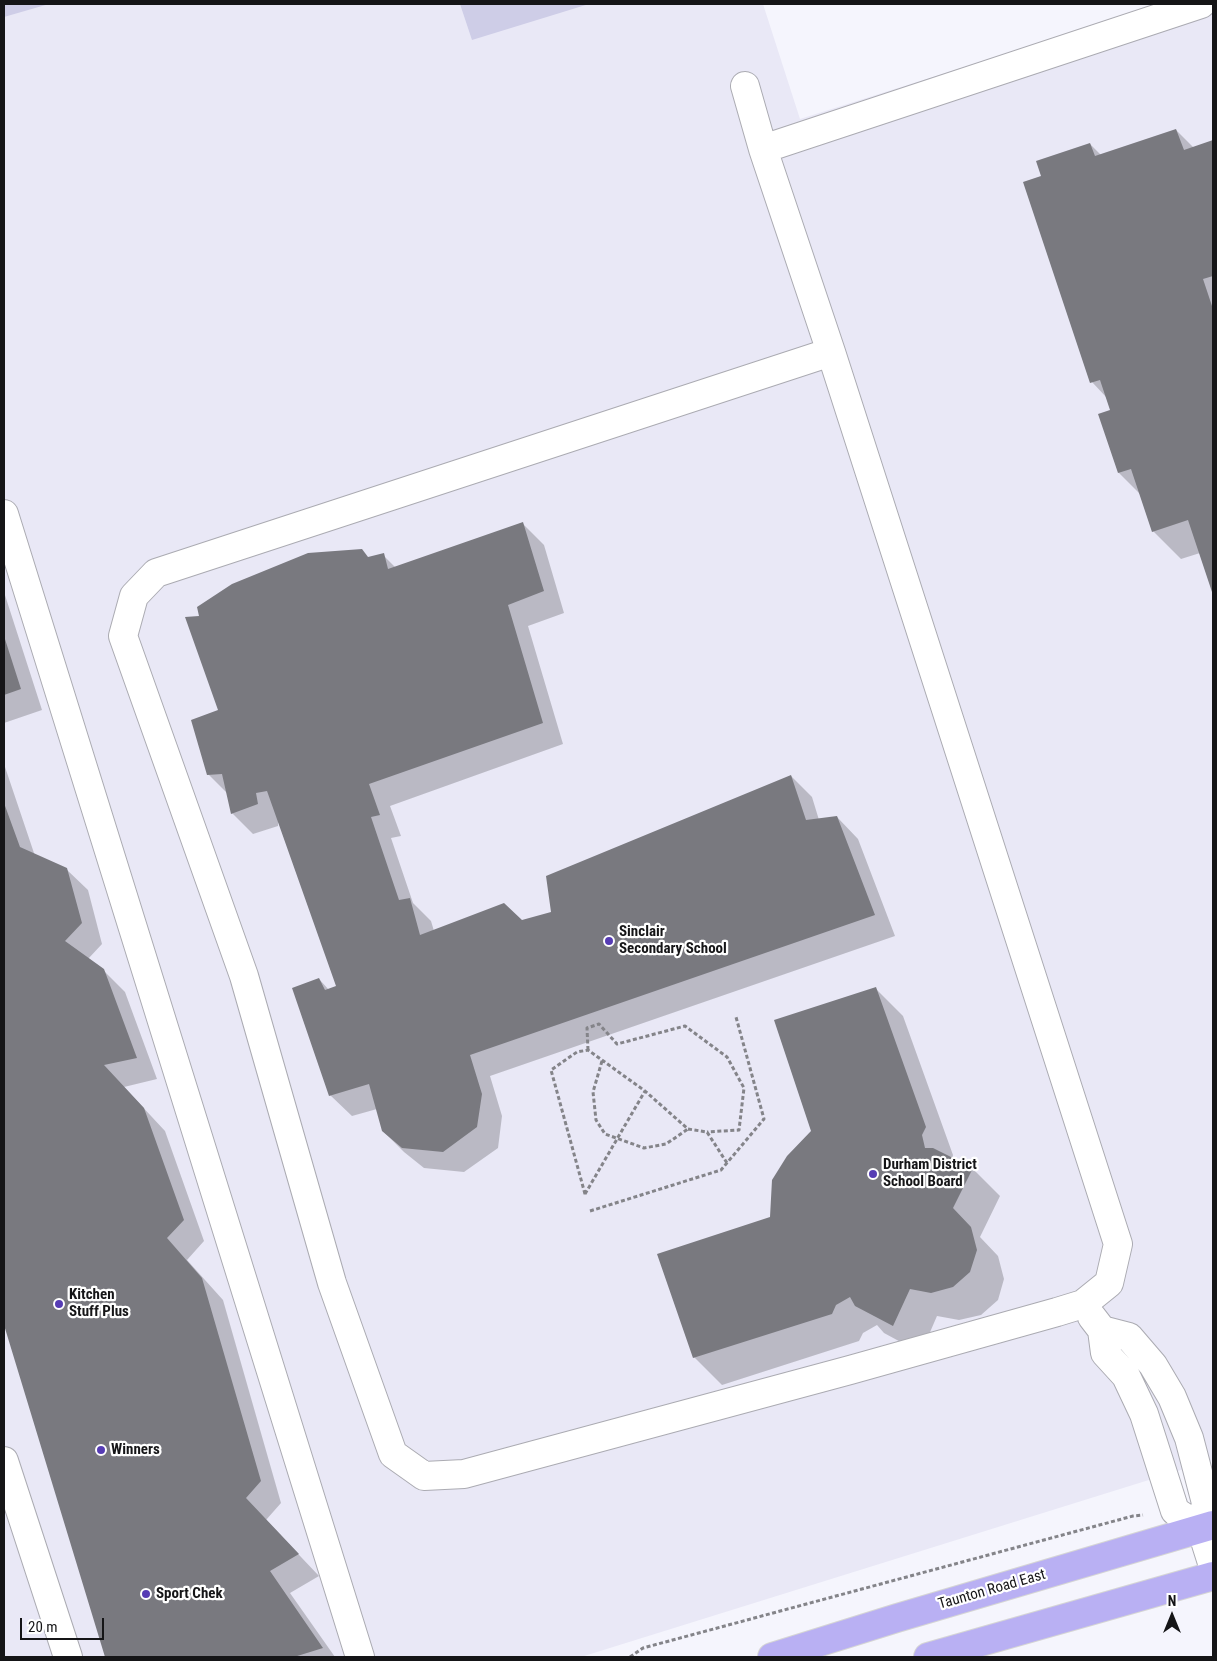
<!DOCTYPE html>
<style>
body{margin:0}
#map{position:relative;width:1217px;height:1661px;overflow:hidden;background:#f5f5fd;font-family:"Roboto Condensed",sans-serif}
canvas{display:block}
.frame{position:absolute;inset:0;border:5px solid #151517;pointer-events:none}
.north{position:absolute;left:1147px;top:1591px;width:50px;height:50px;-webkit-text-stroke:4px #fff;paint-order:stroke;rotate:0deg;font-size:14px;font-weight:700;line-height:20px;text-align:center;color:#151517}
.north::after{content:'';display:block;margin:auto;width:18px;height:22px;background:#151517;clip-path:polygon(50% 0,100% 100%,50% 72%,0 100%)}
.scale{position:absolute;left:20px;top:1618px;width:84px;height:22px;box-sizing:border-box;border:2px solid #151517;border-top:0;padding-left:6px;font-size:15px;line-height:18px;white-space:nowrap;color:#151517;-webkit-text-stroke:4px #fff;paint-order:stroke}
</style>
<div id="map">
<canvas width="1217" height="1661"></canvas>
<div class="frame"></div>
<div class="north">N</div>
<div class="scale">20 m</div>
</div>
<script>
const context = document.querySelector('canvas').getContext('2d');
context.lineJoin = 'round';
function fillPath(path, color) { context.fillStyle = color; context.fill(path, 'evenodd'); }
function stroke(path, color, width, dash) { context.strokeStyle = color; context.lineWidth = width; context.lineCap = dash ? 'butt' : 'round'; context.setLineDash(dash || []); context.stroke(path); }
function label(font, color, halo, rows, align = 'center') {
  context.font = font + ' "Roboto Condensed",sans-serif'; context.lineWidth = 4.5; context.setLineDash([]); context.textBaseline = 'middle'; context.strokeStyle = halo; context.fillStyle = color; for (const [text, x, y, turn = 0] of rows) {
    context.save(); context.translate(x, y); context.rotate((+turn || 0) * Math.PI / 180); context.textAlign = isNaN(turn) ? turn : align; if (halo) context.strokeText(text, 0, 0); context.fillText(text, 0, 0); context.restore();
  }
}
fillPath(new Path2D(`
 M4 4H763L800 119 1163 4H1213V1460L581 1657H4Z`), '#e9e8f6');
fillPath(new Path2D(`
 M4 4H49L4 17Z
 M460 4H589L472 40Z`), '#cecde7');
fillPath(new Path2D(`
 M1176 130 1194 148 1213 141V592L1200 553 1181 559 1153 531 1141 495 1119 473 1100 415 1112 411 1107 398 1092 382 1043 177 1090 144 1101 155Z
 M522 523 544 545 564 613 528 626 563 744 390 806 401 836 391 838 413 903 431 921 434 931 522 922 552 913 791 776 812 797 819 820 837 817 858 839 895 936 490 1076 502 1116 498 1148 464 1172 424 1168 404 1152 383 1131 377 1109 352 1116 330 1095 319 979 329 990 338 987 278 820V826L253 834 232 813 228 794 208 774 220 711 201 617 369 558 383 555 396 568Z
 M4 592 42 710 4 723Z
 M4 764 35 856 66 869 88 890 102 944 88 959 103 970 125 992 157 1079 124 1087 165 1131 204 1241 187 1260 223 1300 281 1503 266 1520 319 1576 290 1593 335 1657H106L4 1320Z
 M875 988 903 1016 953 1155 952 1159 973 1169 1000 1196 980 1237 998 1256 1004 1279 998 1300 981 1315 959 1320 937 1316 921 1353 884 1333 877 1325 863 1333 859 1341 722 1385 694 1357 771 1218 812 1131Z`), '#0003');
fillPath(new Path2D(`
 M1176 129 1184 150 1213 140V276L1203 279 1213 309V595L1188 520 1152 532 1131 469 1118 473 1098 414 1110 410 1100 380 1090 383 1023 182 1041 176 1036 161 1090 143 1095 156Z
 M523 522 544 591 508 605 543 723 369 784 380 815 371 817 399 900 410 898 420 935 504 903 522 920 551 912 546 876 791 775 806 820 837 816 875 915 470 1055 482 1094 477 1127 443 1152 402 1148 382 1131 369 1084 329 1096 292 988 319 978 325 990 336 986 267 791 256 793 258 804 231 814 222 774 207 775 191 720 218 710 185 617 199 616 197 607 232 584 308 553 362 549 368 557 384 553 388 569Z
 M4 636 21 689 4 695Z
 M4 803 20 847 67 868 82 923 65 941 104 969 137 1058 104 1065 144 1108 184 1220 167 1238 202 1278 261 1481 246 1498 299 1554 270 1571 323 1648 294 1657H105L4 1325Z
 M876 987 926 1127 922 1135 925 1148H933L973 1168 953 1208 971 1227 977 1250 970 1272 953 1287 931 1293 910 1289 893 1326 855 1306 850 1297 836 1305 832 1314 693 1358 657 1254 770 1217 772 1180 787 1156 811 1131 774 1020Z`), '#79797f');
const minor = new Path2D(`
 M745 86 763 149 831 352 1118 1244 1109 1283 1083 1304 1057 1312 850 1370 464 1474 424 1476 393 1454 332 1283 244 976 123 636 134 596 156 573 831 352
 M763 149 1201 4
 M4 514 360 1657
 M1092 1317 1102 1330 1105 1353 1126 1376 1144 1414 1175 1511 1201 1528
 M1102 1330 1129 1337 1153 1365 1172 1397 1189 1438 1206 1503 1201 1528 1213 1566
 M4 1461 68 1657`);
const major = new Path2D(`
 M772 1657 897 1618 1213 1525
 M928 1657 1213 1576`);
stroke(minor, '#ababb2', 30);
stroke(major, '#d5d5d5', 30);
stroke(new Path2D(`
 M588 1050 587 1028 599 1024 617 1044 685 1026 727 1057 744 1088 739 1130 707 1132
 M602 1061 593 1092 596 1120 605 1134 644 1148 666 1144 688 1129
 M585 1194 551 1070 577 1052 588 1050 645 1091 688 1129 707 1132 727 1163
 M585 1194 645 1091
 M590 1211 721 1170 764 1119 736 1017
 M630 1657 643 1648 1133 1516 1143 1515`), '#848489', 3, [4, 2.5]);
stroke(minor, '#fff', 28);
stroke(major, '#b9b0f3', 28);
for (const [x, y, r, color] of [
 [609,941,5,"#563cb4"],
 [873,1174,5,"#563cb4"],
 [59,1304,5,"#563cb4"],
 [101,1450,5,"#563cb4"],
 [146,1594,5,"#563cb4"]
]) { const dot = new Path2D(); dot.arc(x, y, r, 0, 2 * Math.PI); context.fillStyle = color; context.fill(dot); stroke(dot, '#fff', 2); }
label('bold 15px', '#151517', '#fff', [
 ["Sinclair",619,932],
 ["Secondary School",619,949],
 ["Durham District",883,1165],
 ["School Board",883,1182],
 ["Kitchen",69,1295],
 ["Stuff Plus",69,1312],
 ["Winners",111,1450],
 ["Sport Chek",156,1594]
], 'left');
label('15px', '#151517', '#fff', [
 ["Taunton Road East",992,1590,-16]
]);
</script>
